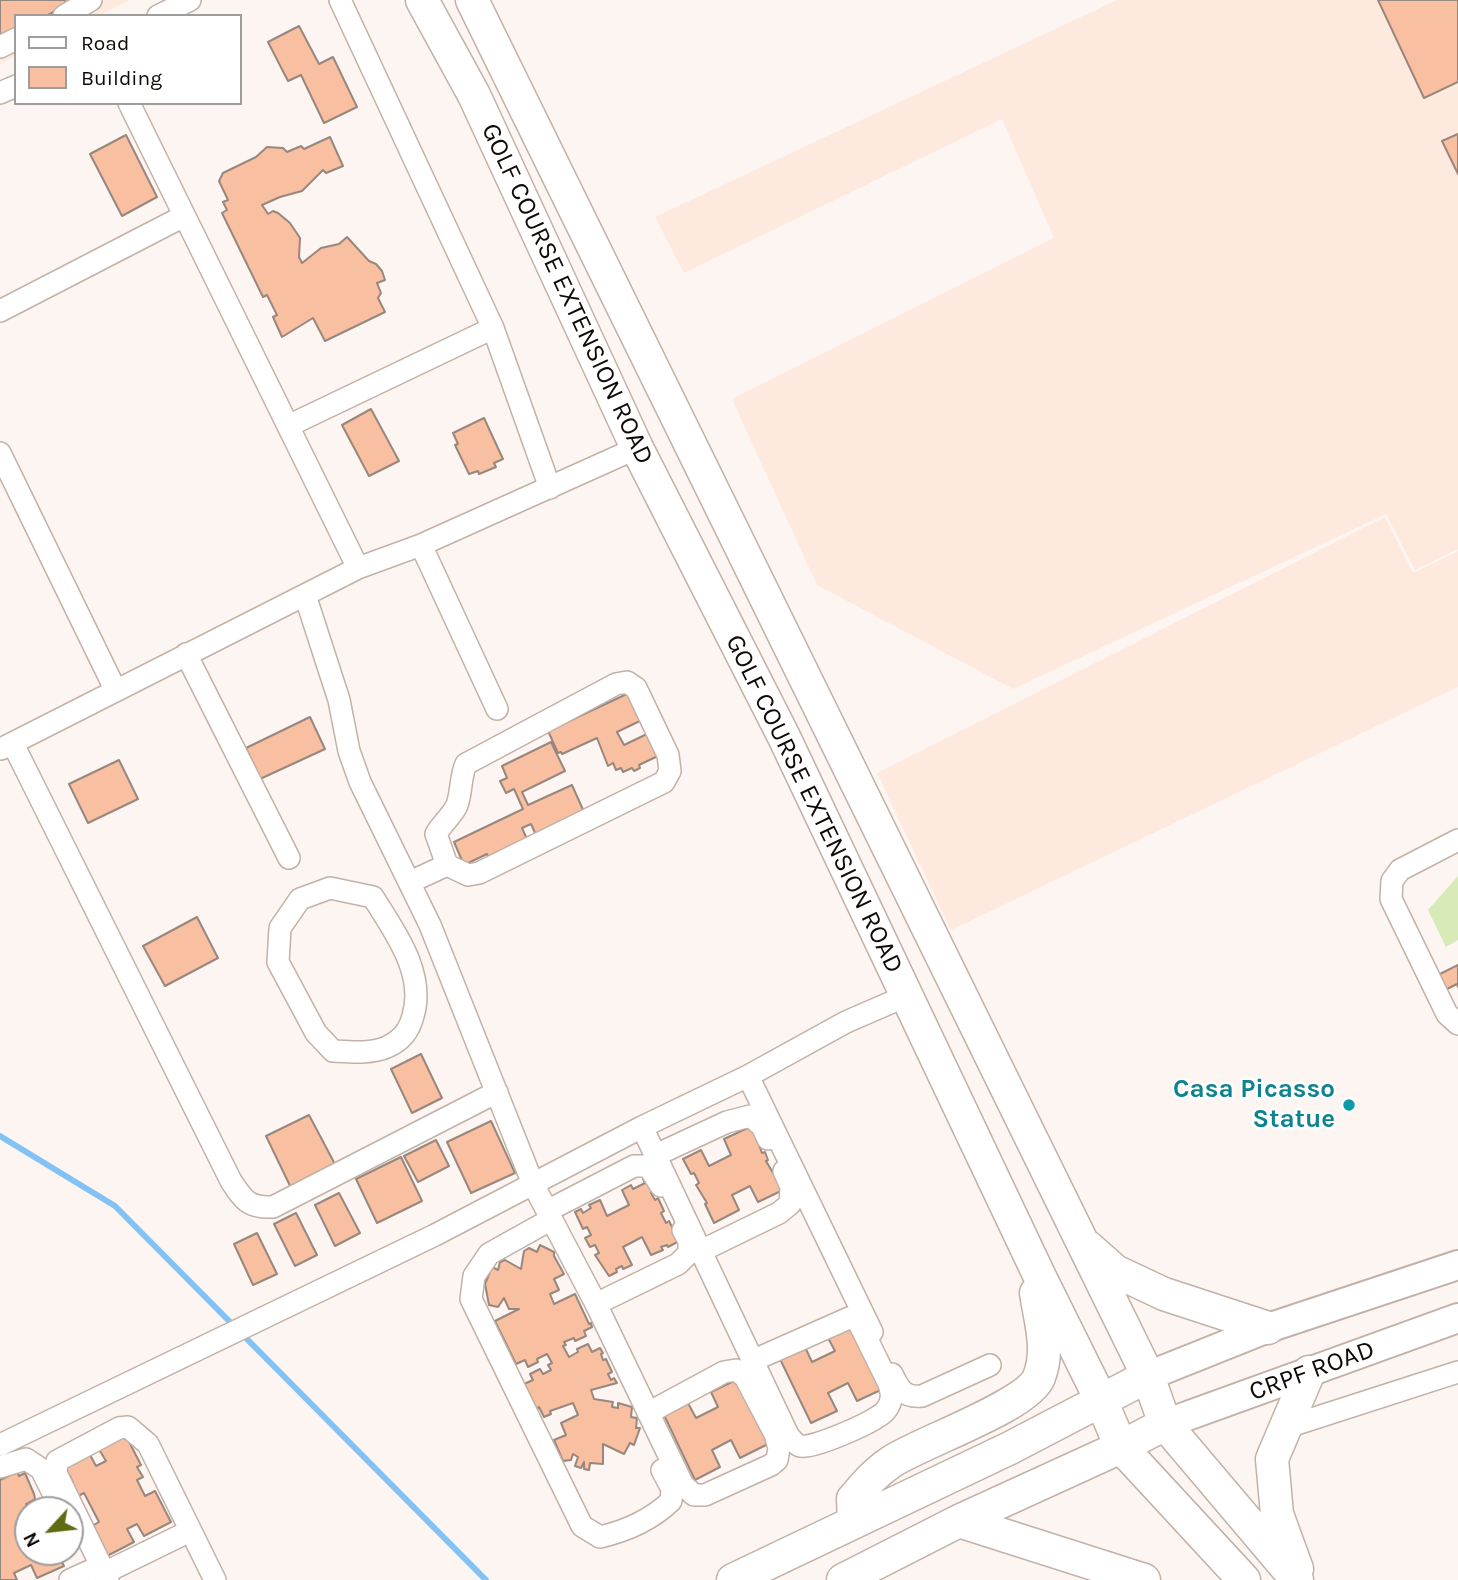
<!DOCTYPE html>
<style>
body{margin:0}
#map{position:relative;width:1458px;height:1580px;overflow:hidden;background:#fdf5f1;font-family:Karla,sans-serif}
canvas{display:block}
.legend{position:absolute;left:14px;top:14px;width:228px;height:91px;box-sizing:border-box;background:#fff;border:2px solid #9f9d9c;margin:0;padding:9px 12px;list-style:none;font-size:21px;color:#0f0a07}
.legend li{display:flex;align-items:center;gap:14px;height:35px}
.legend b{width:35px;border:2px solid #9f9d9c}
.north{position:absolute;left:14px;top:1496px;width:70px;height:70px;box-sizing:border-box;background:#fff;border:2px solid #9f9d9c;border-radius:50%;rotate:243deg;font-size:19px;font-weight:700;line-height:28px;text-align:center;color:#0f0a07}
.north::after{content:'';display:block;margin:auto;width:24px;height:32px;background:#606b13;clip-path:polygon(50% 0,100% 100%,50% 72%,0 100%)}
</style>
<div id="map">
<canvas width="1458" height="1580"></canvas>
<ul class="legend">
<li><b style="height:9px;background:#fff"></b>Road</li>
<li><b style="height:19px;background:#f8bfa1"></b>Building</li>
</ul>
<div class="north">N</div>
</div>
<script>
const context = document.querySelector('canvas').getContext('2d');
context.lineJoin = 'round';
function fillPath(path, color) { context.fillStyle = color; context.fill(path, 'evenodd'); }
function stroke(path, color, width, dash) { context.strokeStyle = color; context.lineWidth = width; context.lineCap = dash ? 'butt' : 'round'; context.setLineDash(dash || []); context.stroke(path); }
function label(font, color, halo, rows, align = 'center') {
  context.font = font + ' Karla,sans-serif'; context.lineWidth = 5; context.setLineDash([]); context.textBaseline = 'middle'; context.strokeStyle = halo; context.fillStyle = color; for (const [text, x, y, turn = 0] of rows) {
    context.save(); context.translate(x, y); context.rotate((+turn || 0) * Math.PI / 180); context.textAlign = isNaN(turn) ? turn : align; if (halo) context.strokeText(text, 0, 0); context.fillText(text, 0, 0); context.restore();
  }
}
fillPath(new Path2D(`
 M0 0H130L98 16H16V56L0 64Z
 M1117 0H1458V549L1415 570 1386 514 1013 689 817 585 732 399 1054 238 1002 119 684 273 655 217Z
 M1385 517 1413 573 1458 551V687L951 930 877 773Z`), '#fee9de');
fillPath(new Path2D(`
 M1458 876V940L1446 947 1428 910Z`), '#d7eab7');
stroke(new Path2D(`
 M0 1136 115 1206 486 1580`), '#83c2f4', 6);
const building = new Path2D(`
 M0 0H65L67 5 46 16H16V31L0 39Z
 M1378 0H1458V82L1424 98Z
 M299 26 319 64 333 57 357 107 324 123 301 75 288 81 268 42Z
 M1458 134V174L1442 141Z
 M126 135 157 197 122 216 90 154Z
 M330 137 343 166 326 173 323 170 302 191 280 197 262 205 268 214 273 211 278 213 290 223 300 238 299 257 302 263 321 248 339 244 347 237 369 261 376 264 382 271 385 280 377 283 381 293 378 298 385 312 325 341 313 318 282 337 273 317 277 315 267 295 263 297 222 213 227 210 223 202 228 200 219 181 223 173 256 157 267 147 283 148 287 152 301 146 304 149Z
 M371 409 399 461 369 476 342 425Z
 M484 418 503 459 494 463 496 467 479 474 478 471 469 474 455 445 458 444 453 433Z
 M631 692 644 719 617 732 624 745 649 733 660 755 639 765 640 768 634 771 632 768 623 772 621 768 616 770 613 763 608 766 597 738 562 754 561 752 558 753 548 731Z
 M310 717 325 749 260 779 246 748Z
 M551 742 565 771 522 792 528 805 572 785 584 812 558 824 557 823 536 835 531 824 522 828 527 839 490 860 487 854 464 865 454 842 523 809 514 789 506 793 500 781 507 778 502 766Z
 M119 760 138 799 88 823 69 784Z
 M197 917 218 958 165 986 143 946Z
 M1458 965V987L1457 984 1443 991 1436 976Z
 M421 1054 442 1098 412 1113 391 1069Z
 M309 1115 337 1168 293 1192 266 1136Z
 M491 1121 515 1173 471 1193 447 1142Z
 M752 1126 762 1153 765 1152 768 1160 766 1161 783 1190 758 1202 750 1186 732 1195 739 1210 714 1223 705 1204 707 1203 696 1185 699 1183 694 1173 691 1174 683 1159 701 1150 709 1166 731 1155 724 1139Z
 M436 1140 449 1166 418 1182 404 1156Z
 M401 1157 422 1201 377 1223 356 1179Z
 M652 1175 659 1189 651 1193 655 1200 658 1198 664 1211 661 1213 666 1223 669 1221 679 1241 668 1247 667 1245 661 1247 663 1250 651 1255 642 1237 623 1247 632 1265 623 1269 622 1266 616 1269 617 1272 609 1276 595 1255 599 1253 595 1245 590 1247 585 1238 591 1235 587 1227 583 1229 575 1212 581 1209 583 1213 591 1208 589 1205 600 1200 607 1216 629 1205 622 1190 631 1185 633 1189 645 1183 643 1179Z
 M339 1193 360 1233 335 1246 315 1205Z
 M296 1213 317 1255 295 1266 274 1224Z
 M257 1233 277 1274 253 1285 234 1244Z
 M540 1245 554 1252V1256L564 1274 554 1279 559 1290 550 1294 554 1304 575 1294 589 1324 591 1323 592 1327 584 1331 586 1336 575 1341 574 1338 564 1342 566 1345 563 1346 569 1357 578 1352 577 1349 588 1344 592 1352 600 1348 603 1353 601 1354 603 1360 606 1359 612 1372 608 1374 611 1380 614 1378 617 1383 591 1390 594 1399 613 1402 612 1407 618 1408V1403L632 1407 631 1417 637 1418 636 1428H640L634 1445 630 1443 624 1454 603 1444V1464L590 1463 589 1470 584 1469V1462L581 1468 575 1466 578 1457 573 1454 571 1460 563 1461 554 1440 566 1435 561 1423 578 1415 573 1403 550 1411 551 1414 544 1417 539 1407 537 1409 524 1384 533 1380 530 1374 540 1369 543 1374 551 1370 548 1365 552 1363 547 1354 537 1359 538 1362 528 1367 525 1360 516 1364 495 1321 519 1309H509L504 1298 498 1307 489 1305 485 1284 492 1267 498 1270 500 1262 505 1260 521 1269 524 1251 529 1248 537 1252Z
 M853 1323 885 1388 857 1401 848 1383 828 1393 837 1411 811 1423 780 1359 805 1347 812 1362 835 1351 827 1336Z
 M736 1380 768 1444 740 1458 731 1440 712 1450 720 1467 695 1480 664 1415 688 1403 696 1418 718 1407 711 1392Z
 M124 1432 141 1465 137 1467 143 1477 137 1480 145 1496 155 1491 171 1522 144 1536 137 1524 127 1529 134 1542 105 1557 90 1527 99 1522 84 1493 74 1498 68 1485 73 1483 70 1476 65 1479 58 1466 88 1451 96 1466 106 1461 97 1446Z
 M17 1472 19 1476 25 1473 34 1494 35 1499 26 1504 29 1510 25 1515 28 1521V1552H62L65 1558 61 1560 64 1566 37 1578 31 1565 14 1573 17 1580H0V1480Z`);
fillPath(building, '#f8bfa1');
stroke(building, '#98877e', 2);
const minor = new Path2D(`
 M340 0 493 328 550 488
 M64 16 91 0
 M158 16 190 0
 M0 47 16 39
 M0 93 16 86
 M129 103 358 568
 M0 311 184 216
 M288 426 493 328
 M0 453 115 689
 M421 545 497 709
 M305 595 339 700 349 751 360 782 430 925 533 1184 596 1304 683 1485 694 1495H705L771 1465 777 1460 779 1448 775 1434 745 1377 736 1370 724 1372 648 1413
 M186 654 289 858
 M13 744 231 1181C244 1201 249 1208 273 1207L497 1092
 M1 749 358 568 421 545 637 448
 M1458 840 1400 870 1392 881 1391 899 1447 1014 1458 1024
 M410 882 447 865 468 875 479 873 664 782 670 771 668 755 636 688 627 682 616 684 466 764C460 777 462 791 457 805 453 815 442 823 436 834L447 865
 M330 888 373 897C394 931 426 973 413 1016 409 1031 402 1040 387 1047 371 1054 351 1052 333 1051L316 1033 278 962 280 928 300 899Z
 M748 1076 872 1332
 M642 1127 788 1435C791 1439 795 1444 800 1446 811 1450 880 1420 886 1410 893 1401 892 1394 889 1384L858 1321 849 1318 752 1361
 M656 1155 727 1122 750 1116 762 1126 768 1139
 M547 1211 634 1166H648L661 1186
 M541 1225 489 1254 474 1276 471 1299 582 1526 600 1537C626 1531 652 1519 671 1501L672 1489 662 1470
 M701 1251 779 1213 790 1204 791 1187 784 1171
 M596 1304 678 1264 689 1253V1241L683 1230
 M892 1374C899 1389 904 1398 922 1396L990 1365
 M1284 1428 1458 1372
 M0 1445 435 1235 642 1127 748 1076 846 1022 906 996
 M0 1467 26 1459 41 1469 54 1495
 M104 1573 190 1531
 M70 1580 92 1570
 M108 1580 56 1473 57 1461 119 1428 128 1427 148 1444 215 1580`);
const tertiary = new Path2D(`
 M1148 1376 1268 1328 1458 1265
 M1165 1424 1458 1318`);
const secondary = new Path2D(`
 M422 0 474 95 637 448 784 737 1040 1277 1101 1400 1121 1447 1244 1580
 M472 0 1148 1376 1165 1424 1297 1580
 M1088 1247 1115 1271 1164 1294 1268 1328
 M959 1521 1144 1580
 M854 1522 853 1499C865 1485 876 1472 891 1462 921 1442 1028 1406 1039 1377 1050 1350 1040 1320 1036 1293
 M1297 1569 1277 1514 1272 1459 1309 1372
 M733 1580 1010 1448 1148 1376
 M843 1580 959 1521 1121 1447 1165 1424`);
stroke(minor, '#c2b1a7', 24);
stroke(tertiary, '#c2b1a7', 32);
stroke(secondary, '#c2b1a7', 35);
stroke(minor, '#fff', 21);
stroke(tertiary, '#fff', 28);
stroke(secondary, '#fff', 32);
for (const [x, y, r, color] of [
 [1349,1105,7,"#0f9aa8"]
]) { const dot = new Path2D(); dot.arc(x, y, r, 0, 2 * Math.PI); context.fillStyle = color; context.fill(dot); stroke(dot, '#fff', 2.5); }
label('26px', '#0f0a07', '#fff', [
 ["GOLF COURSE EXTENSION ROAD",567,294,65],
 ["GOLF COURSE EXTENSION ROAD",814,804,64],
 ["CRPF ROAD",1312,1371,-20]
]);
label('bold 26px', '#0d838f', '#fff', [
 ["Casa Picasso",1335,1090],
 ["Statue",1335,1120]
], 'right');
</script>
